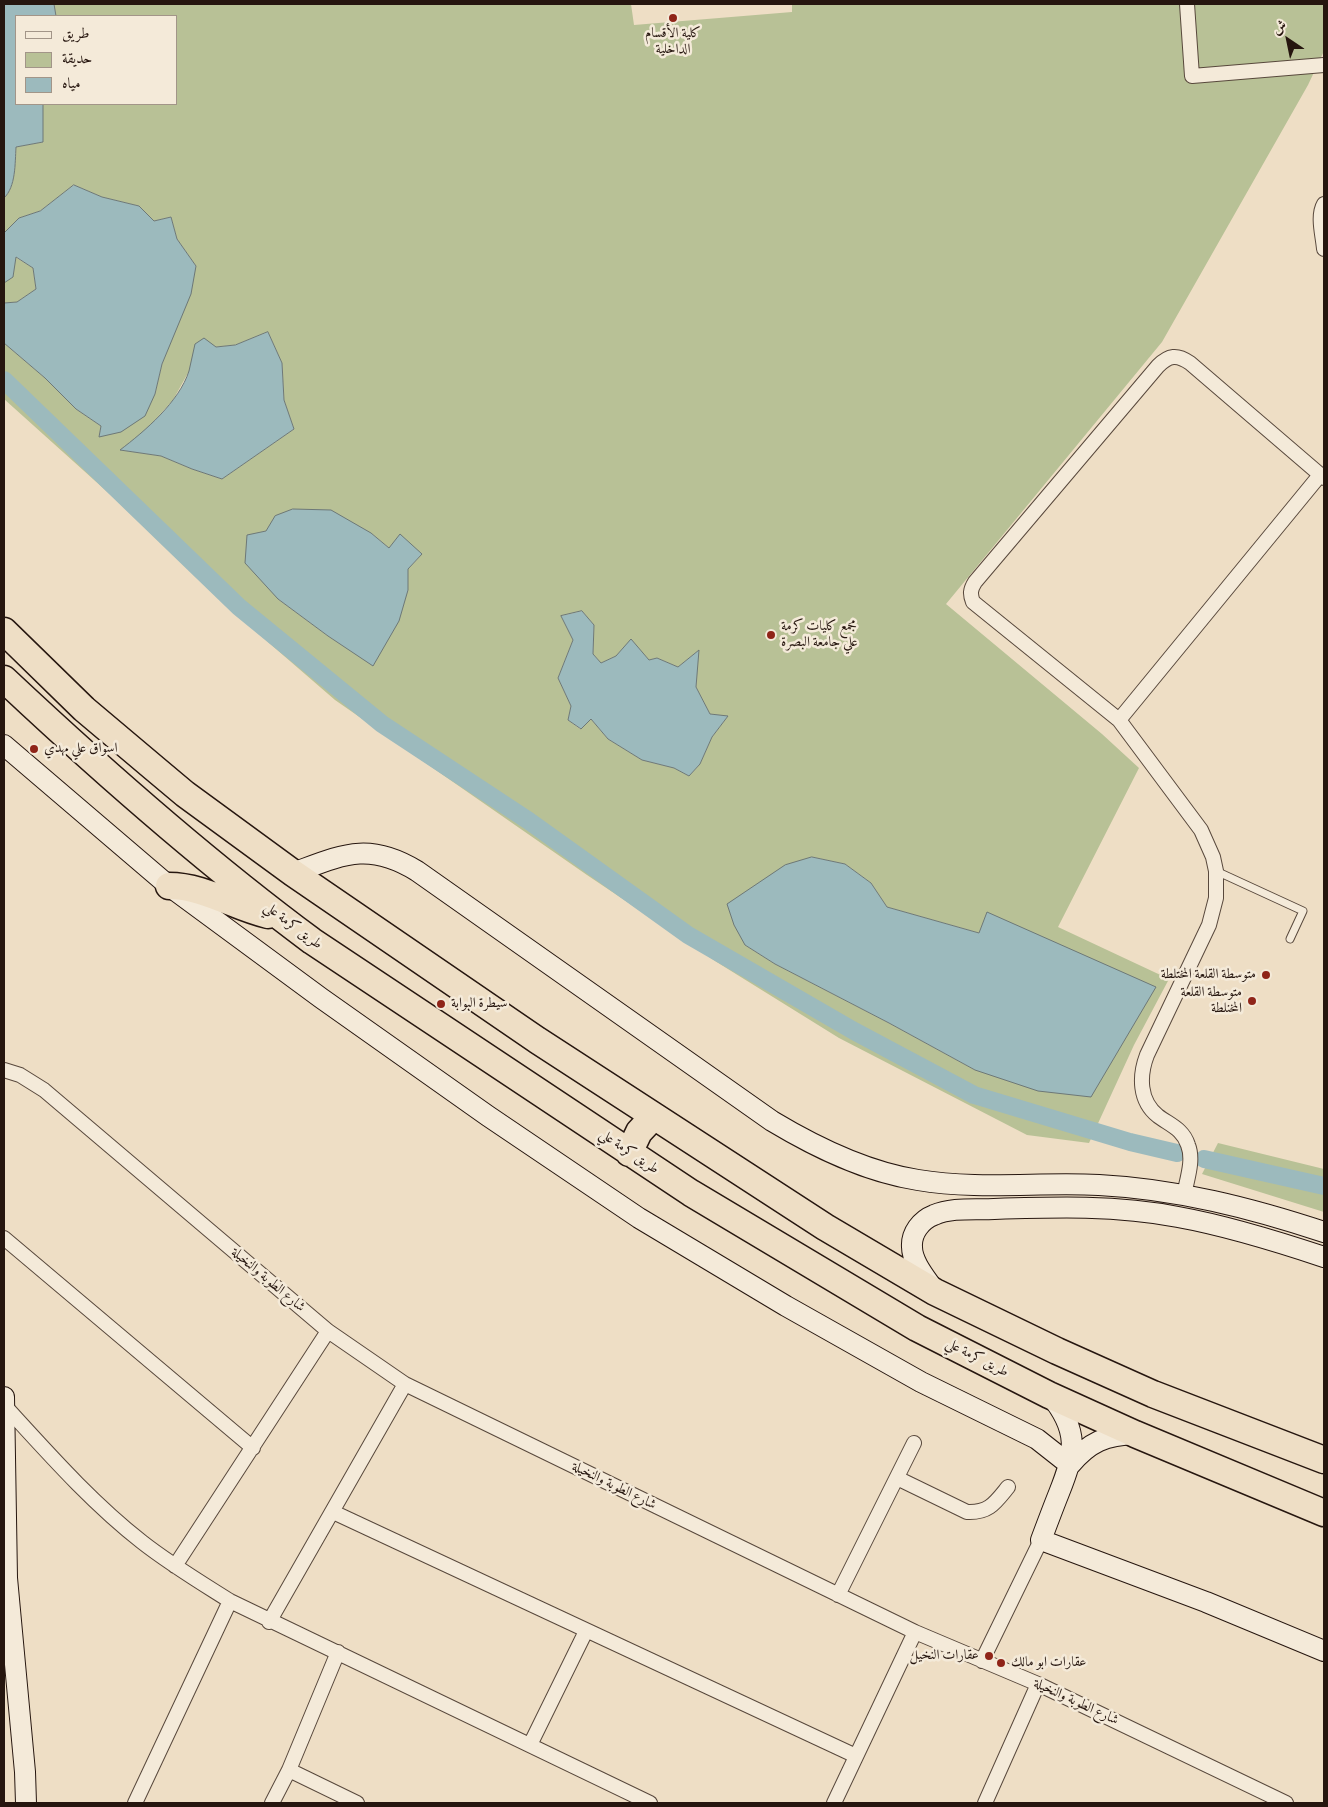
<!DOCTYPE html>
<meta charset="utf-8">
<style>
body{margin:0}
#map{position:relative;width:1328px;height:1807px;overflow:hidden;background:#eedec5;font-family:Alegreya,Amiri,serif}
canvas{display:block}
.frame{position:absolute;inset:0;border:5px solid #26160f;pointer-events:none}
.legend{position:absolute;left:15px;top:15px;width:162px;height:90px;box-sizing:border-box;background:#f4ead9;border:1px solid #a29588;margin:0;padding:6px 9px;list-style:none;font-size:15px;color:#26160f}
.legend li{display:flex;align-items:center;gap:10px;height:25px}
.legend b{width:25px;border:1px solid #a29588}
.north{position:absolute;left:1263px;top:15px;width:50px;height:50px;-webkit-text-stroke:4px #f4ead9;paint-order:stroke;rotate:326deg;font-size:14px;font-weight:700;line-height:20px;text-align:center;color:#26160f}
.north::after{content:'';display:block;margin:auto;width:18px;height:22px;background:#26160f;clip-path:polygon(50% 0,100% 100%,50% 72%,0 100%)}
</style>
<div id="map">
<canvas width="1328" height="1807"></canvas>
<div class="frame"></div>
<ul class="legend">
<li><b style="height:6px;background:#f4ead9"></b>طريق</li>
<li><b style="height:14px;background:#b8c196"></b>حديقة</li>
<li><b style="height:14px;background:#9cbabd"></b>مياه</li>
</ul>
<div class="north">ش</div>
</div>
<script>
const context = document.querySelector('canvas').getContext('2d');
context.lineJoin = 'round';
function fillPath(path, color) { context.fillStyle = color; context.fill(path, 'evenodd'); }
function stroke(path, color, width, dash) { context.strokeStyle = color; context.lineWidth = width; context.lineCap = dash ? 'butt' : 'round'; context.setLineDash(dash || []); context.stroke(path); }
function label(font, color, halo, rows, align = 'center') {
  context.font = font + ' Alegreya,Amiri,serif'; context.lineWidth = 5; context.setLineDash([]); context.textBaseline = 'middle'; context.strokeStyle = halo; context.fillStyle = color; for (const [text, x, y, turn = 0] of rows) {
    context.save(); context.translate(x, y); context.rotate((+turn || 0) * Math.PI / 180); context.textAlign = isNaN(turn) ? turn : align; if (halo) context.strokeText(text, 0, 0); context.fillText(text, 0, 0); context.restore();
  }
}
fillPath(new Path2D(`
 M54 4H631L634 25 792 12V4H1324V51L1308 85 1162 342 946 604 1102 734 1139 768 1058 927 1169 979 1134 1045 1089 1143 1027 1135 839 1038 715 961 587 875 335 700 224 604 113 497 4 399V343L45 378 76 409 101 426 99 437 155 394 162 364 196 266 177 239 171 217 154 221 139 206 102 197 74 185 40 211 19 218 4 233V198C16 187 15 163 16 147L43 142V104H176V16H56ZM268 332 282 363 284 400 294 429 222 479 192 469 161 456 121 450 146 430 173 400 188 373 216 347 235 345ZM266 531 371 533 389 548 422 554 408 569V590L373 665 328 636 278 599 247 536ZM582 611 594 625 593 654 601 663 616 656 631 640 649 660 657 658 678 667 698 651 696 687 710 714 727 717 712 737 700 764 689 776 674 768 642 760 608 739 591 719 580 729 568 720 571 706 558 678 573 640 561 616ZM812 857 845 864 871 883 887 907 979 933 988 913 975 1070 889 1023 775 964 745 945Z
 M15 257 33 268 36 289 17 302 4 303V283L13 276Z
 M1218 1143 1324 1169V1212L1202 1174Z`), '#b8c196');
const water = new Path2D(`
 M4 4H54L56 16H16V104H43V142L16 147C15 163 16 187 4 198Z
 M74 185 102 197 139 206 154 221 171 217 177 239 196 266 191 294 162 364 155 394 145 416 121 432 99 437 101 426 76 409 45 378 4 343V303L17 302 36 289 33 268 16 257 13 277 4 283V233L19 218 40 211Z
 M268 332 282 363 284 400 294 429 222 479 192 469 161 456 120 450C145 431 179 402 189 371 191 362 193 353 195 344L204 338 216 347 235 345Z
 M293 509 331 510 371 533 389 548 400 534 422 554 408 569V590L399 621 373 666 328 636 278 599 245 563 247 535 266 531 275 516Z
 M582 611 594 625 593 654 601 663 616 656 631 639 649 660 657 658 678 667 699 650 696 687 710 714 728 716 712 737 700 764 689 776 674 768 642 760 608 739 591 719 581 729 568 720 571 706 558 678 573 640 561 616Z
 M812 857 845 864 871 883 887 907 979 933 987 912 1156 987 1091 1097 1038 1091 975 1070 889 1023 775 964 745 945 734 925 727 904 785 865Z`);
fillPath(water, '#9cbabd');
stroke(water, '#6d7877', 1);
stroke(new Path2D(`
 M4 380 239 607 382 724 529 821 688 935 854 1031 974 1095 1130 1142 1177 1153
 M1204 1159 1324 1186`), '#9cbabd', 18);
const lane = new Path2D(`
 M1216 871 1303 911 1290 939`);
const street = new Path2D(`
 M1187 4 1192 76 1324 65
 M1324 204C1317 216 1323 236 1324 249
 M1320 475 1119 720 973 602C970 594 970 590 975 582L1158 366C1169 355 1177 354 1190 363L1324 478
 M1119 720 1201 830 1213 857 1216 871V898L1209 925 1147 1055C1139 1076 1139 1101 1158 1116 1170 1125 1183 1129 1188 1145 1194 1160 1187 1179 1184 1195
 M4 1070 20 1075 44 1090 328 1331 405 1384 915 1632 1038 1684 1286 1803
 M4 1238 253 1448
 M4 1405C48 1453 91 1502 142 1542 170 1564 200 1582 230 1601L650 1803
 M897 1478 967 1512C989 1513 995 1503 1008 1487
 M333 1512 856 1756
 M175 1566 328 1331
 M838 1595 914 1443
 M269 1622 405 1384
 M982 1661 1041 1540
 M530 1745 586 1631
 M289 1770 357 1803
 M135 1803 230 1601
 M272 1803 289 1770 338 1652
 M834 1803 915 1632
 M985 1803 1038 1684`);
const secondary = new Path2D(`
 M4 745 169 886 321 998 488 1116 639 1218 786 1306 921 1382 1037 1439 1070 1465
 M293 873C342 855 368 841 417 871L772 1121C817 1148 866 1172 918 1180 978 1190 1039 1182 1099 1185 1177 1189 1251 1208 1324 1232
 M934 1290C926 1278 912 1262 912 1247 911 1233 921 1220 934 1215 952 1207 975 1210 994 1209 1055 1207 1117 1205 1178 1217 1228 1226 1276 1241 1324 1257
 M1050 1395C1080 1431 1075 1453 1059 1493 1053 1508 1047 1524 1041 1540L1206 1602 1324 1651
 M4 1397 7 1578 25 1772 26 1803
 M1070 1465C1089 1442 1106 1435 1135 1434`);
const highway = new Path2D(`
 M4 631 84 709 154 768 185 794 293 873 537 1040 825 1227 935 1292 1057 1351 1153 1394 1324 1460
 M4 679C102 771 204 861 312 941L691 1193 917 1328 1049 1395 1135 1434 1324 1513
 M169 886C204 886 234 907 268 915
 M629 1153 639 1132 654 1116`);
stroke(lane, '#58483c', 9);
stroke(street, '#58483c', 16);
stroke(secondary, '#26160f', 22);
stroke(highway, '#26160f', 29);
stroke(lane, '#f4ead9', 7);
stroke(street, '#f4ead9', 14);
stroke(secondary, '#f4ead9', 20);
stroke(highway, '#eedec5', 26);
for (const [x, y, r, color] of [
 [673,18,5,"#8f2418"],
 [771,635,5,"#8f2418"],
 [34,749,5,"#8f2418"],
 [1266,975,5,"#8f2418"],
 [1252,1001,5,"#8f2418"],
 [441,1004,5,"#8f2418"],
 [989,1656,5,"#8f2418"],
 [1001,1663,5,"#8f2418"]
]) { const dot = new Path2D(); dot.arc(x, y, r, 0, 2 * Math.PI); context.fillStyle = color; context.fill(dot); stroke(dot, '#f4ead9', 2); }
label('14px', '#26160f', '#f4ead9', [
 ["كلية الأقسام",673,34,"center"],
 ["الداخلية",673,50,"center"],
 ["مجمع كليات كرمة",781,627],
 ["علي جامعة البصرة",781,643],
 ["اسواق علي مهدي",44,749],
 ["متوسطة القلعة المختلطة",1256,975,"right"],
 ["متوسطة القلعة",1242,993,"right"],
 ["المخنلطة",1242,1009,"right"],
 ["سيطرة البوابة",451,1004],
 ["عقارات النخيل",979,1656,"right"],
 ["عقارات ابو مالك",1011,1663]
], 'left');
label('14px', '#26160f', '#f4ead9', [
 ["طريق كرمة علي",293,926,37],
 ["طريق كرمة علي",629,1152,34],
 ["شارع الطوبة والنخيلة",268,1280,40],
 ["طريق كرمة علي",977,1358,27],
 ["شارع الطوبة والنخيلة",614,1486,26],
 ["شارع الطوبة والنخيلة",1076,1702,25]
]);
</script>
